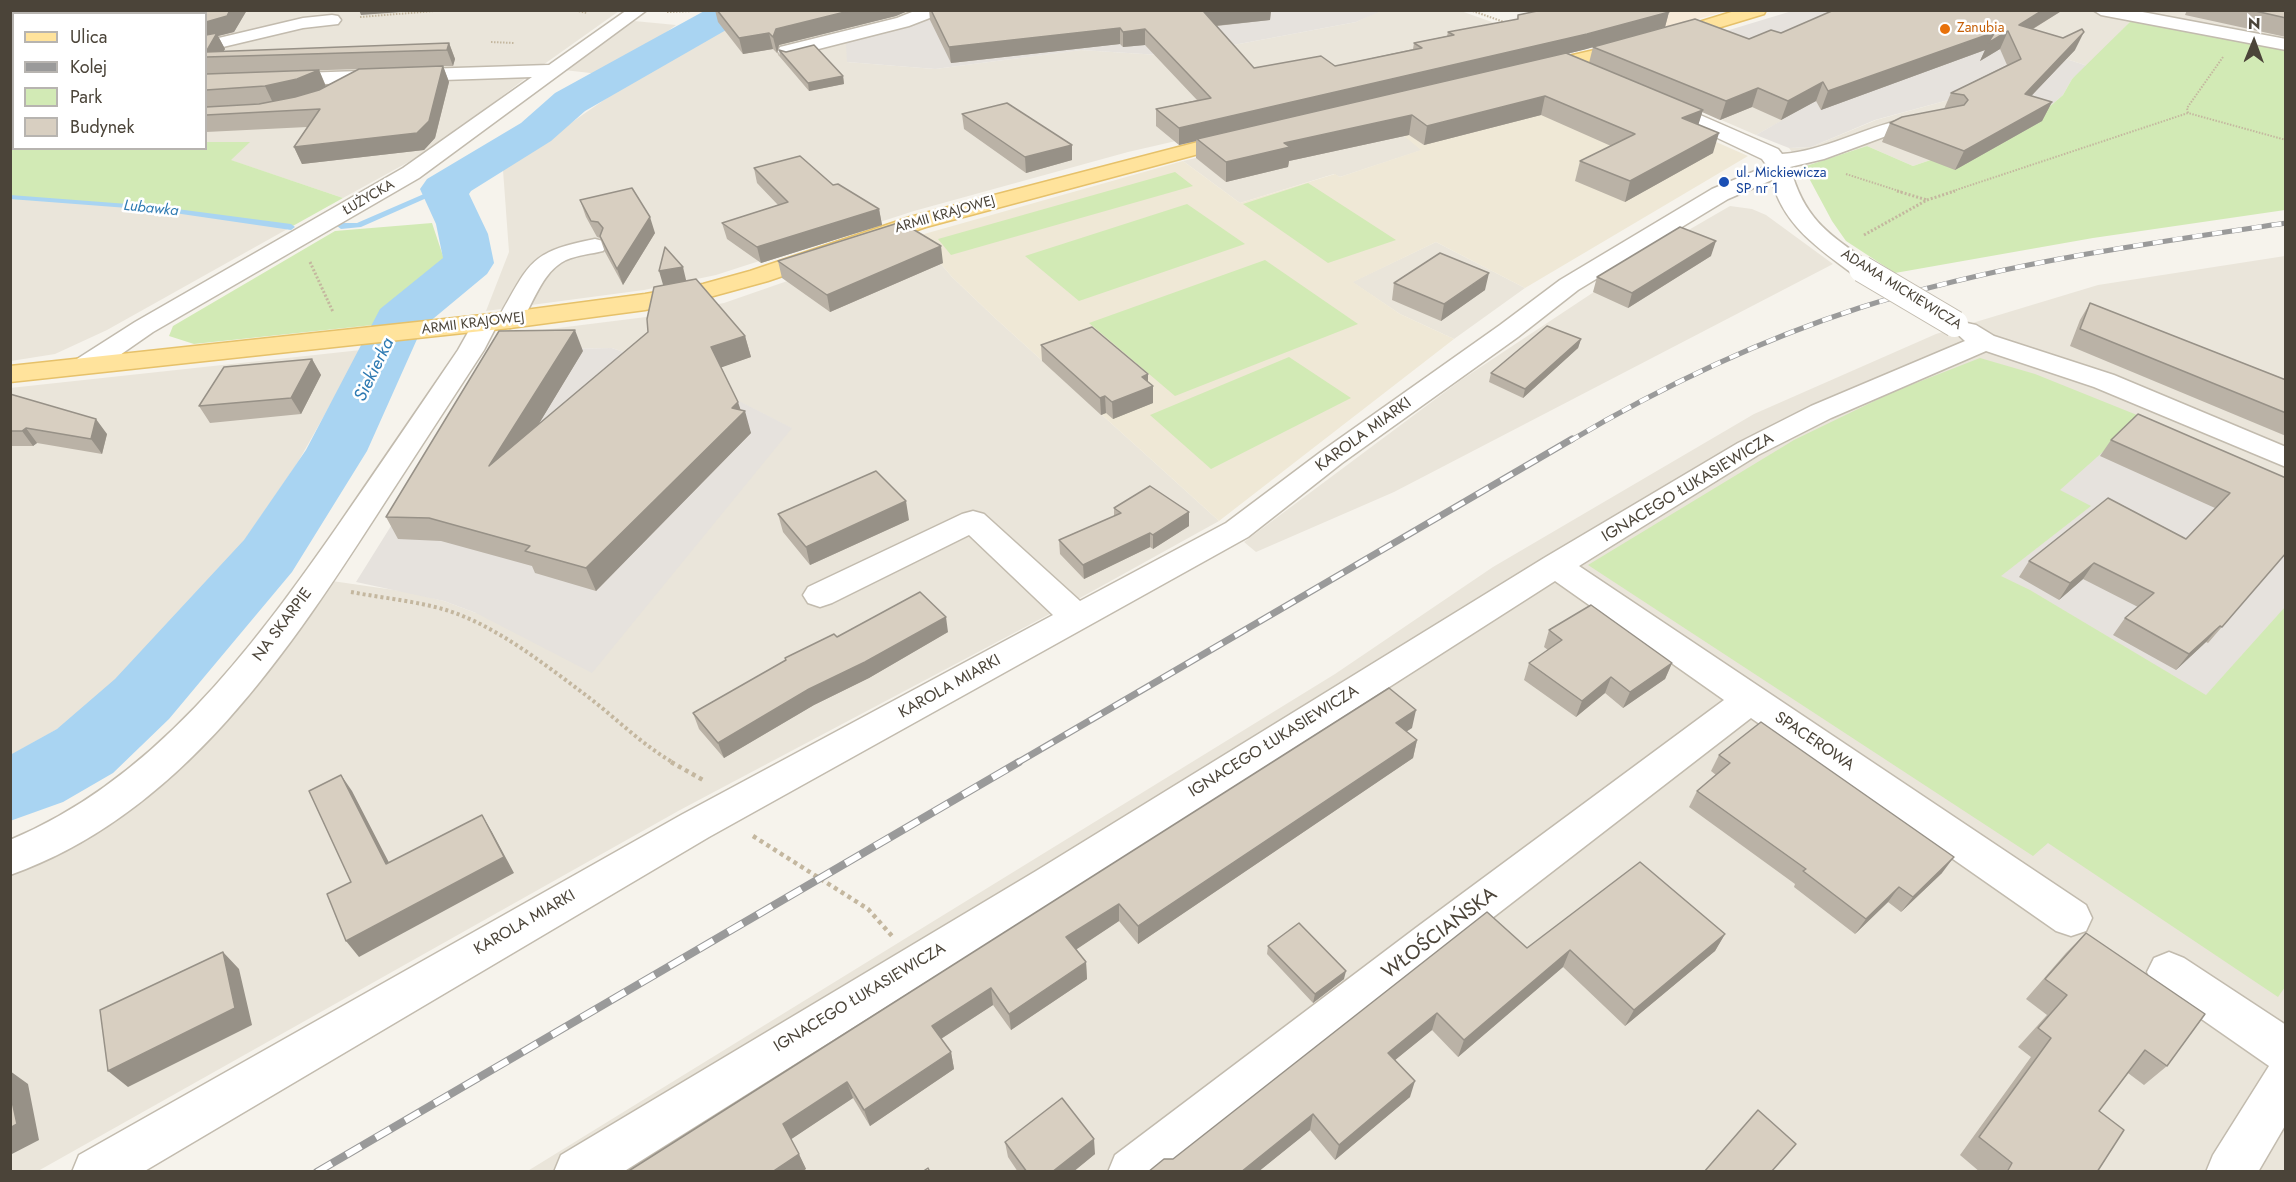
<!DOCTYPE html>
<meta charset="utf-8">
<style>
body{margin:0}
#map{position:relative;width:2296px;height:1182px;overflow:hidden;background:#f6f3ec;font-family:Jost,sans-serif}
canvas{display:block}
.frame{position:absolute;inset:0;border:12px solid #4b4439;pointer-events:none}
.legend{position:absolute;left:12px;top:12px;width:195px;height:138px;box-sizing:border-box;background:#fff;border:2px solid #b7b4b0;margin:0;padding:8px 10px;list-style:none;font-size:18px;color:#4b4439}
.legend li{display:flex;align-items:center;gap:12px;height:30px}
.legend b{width:30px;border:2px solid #b7b4b0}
.north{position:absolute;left:2224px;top:12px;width:60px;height:60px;-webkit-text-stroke:4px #fff;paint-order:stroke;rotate:1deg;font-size:16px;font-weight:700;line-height:24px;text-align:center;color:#4b4439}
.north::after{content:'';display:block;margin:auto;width:21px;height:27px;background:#4b4439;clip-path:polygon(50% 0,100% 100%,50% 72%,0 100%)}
</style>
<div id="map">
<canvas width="2296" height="1182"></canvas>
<div class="frame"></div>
<ul class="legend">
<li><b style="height:8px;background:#ffe39c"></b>Ulica</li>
<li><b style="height:8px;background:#9a9a9a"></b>Kolej</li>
<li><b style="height:16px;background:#d2eab5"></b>Park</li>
<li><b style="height:16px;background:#d8cfc1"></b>Budynek</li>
</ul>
<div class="north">N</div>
</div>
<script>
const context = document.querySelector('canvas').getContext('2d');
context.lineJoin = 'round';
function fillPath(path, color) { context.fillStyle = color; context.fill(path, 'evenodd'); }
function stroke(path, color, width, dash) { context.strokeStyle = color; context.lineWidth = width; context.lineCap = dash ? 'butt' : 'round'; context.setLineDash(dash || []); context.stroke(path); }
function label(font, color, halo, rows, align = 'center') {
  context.font = font + ' Jost,sans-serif'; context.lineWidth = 5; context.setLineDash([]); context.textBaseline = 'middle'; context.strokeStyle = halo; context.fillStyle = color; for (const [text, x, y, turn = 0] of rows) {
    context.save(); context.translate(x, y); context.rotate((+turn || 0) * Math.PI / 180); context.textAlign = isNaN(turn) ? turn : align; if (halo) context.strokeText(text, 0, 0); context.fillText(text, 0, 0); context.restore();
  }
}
fillPath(new Path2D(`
 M1381 10H1458L1506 27 1359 99 1128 152 914 211 716 275 644 290 486 311 509 252 503 170 617 91 738 16 752 11H944L847 62 935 69 1081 50 1175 56 1356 22Z
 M11 11H619L543 65 434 148 343 198 230 160 249 142H206V14H14V144H11Z
 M1892 11H2285V49L2132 20 2088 66 1931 16Z
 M634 21 676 25 608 75 564 70Z
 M1709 81 1785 119 1756 135 1668 97Z
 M1952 99 2001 136 1913 166 1867 146 1803 167 1789 148 1811 147 1876 120Z
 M1380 115 1422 150 1340 177 1334 174 1240 203 1183 161Z
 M11 199 154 208 291 227 107 330 55 354 11 361Z
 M1730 206 1752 209 1766 215 1833 264 1394 492 1256 552 1244 542 1461 380 1680 235Z
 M917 236 952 277 995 318 1219 521 1080 598 680 810 38 1171 11 1172V871L224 721 289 644 332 581 408 592 444 601 476 613 791 428 687 375 612 348 501 350 510 334 646 317 724 303Z
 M1436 242 1525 288 1454 339 1400 314 1352 282Z
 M2285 256V1171L526 1172 1335 674 1493 567 1754 414 1936 334 2098 285Z
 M361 350 298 462 227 566 104 703 11 755 10 388Z`), '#eae5da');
fillPath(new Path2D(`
 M1619 11H1726L1664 29Z`), '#f7ead8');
fillPath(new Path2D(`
 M1892 10 1931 16 2088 66 2072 79 2063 95 2048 108 1952 99 1875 120 1811 147 1789 148 1756 135 1784 119 1736 100 1673 47 1792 11Z
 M944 11H1381L1356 22 1175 56 1081 50 935 69 847 62 846 44 859 36Z
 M612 348 688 375 792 428 592 673 476 613 444 601 356 582 501 350Z
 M2142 417 2285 480V607L2206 695 2030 590 2001 576 2090 507 2060 490Z`), '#e6e2dd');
fillPath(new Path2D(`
 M1560 73 1748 156 1525 288 1436 242 1353 282 1400 314 1454 339 1219 521 995 318 952 277 917 236 1183 161 1240 203 1335 174 1340 177 1421 150 1397 130Z`), '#efe8d6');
fillPath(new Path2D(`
 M2132 20 2285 49V210L2093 238 1895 273 1846 241 1832 221 1803 167 1867 146 1913 166 2001 136 2048 108 2063 95 2072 79Z
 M206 142H250L231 160 343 198 291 227 154 208 11 199V144H13L14 148H206Z
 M1175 172 1193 186 951 255 938 239Z
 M1308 183 1396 240 1328 263 1243 204Z
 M1187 204 1245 244 1079 301 1025 256Z
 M432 223 445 262 373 325 194 344 169 336 173 326 335 231Z
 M1265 260 1358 324 1175 396 1089 323Z
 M1289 357 1351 398 1211 469 1150 415Z
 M1980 358 2035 374 2142 417 2060 490 2091 506 2001 576 2030 590 2206 695 2285 607V987L2278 997 2048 843 2033 856 1588 565 1794 440 1893 392Z`), '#d2eab5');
fillPath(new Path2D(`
 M440 187 447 189 361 227 341 229 337 226 341 223H357Z
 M10 195 154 206 291 224 295 227 291 230 154 210 10 199Z`), '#a9d4f2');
fillPath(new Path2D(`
 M706 10H752L747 18 585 111 551 141 471 191 469 194 488 234 494 263 487 274 422 328 367 451 292 572 169 719 113 773 63 802 10 821V755L57 729 115 679 244 540 306 450 380 309 443 258 436 224 420 189 427 179 521 123 555 93Z`), '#a9d4f2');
const minor = new Path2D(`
 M25 10H68L66 14H23Z
 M627 10H647L419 178 153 332 97 371 87 373 77 371 74 365 77 359 135 322 403 168 532 77 206 88V76L549 65Z
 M917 10H942L940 14 909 26 787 57 780 55 778 51 780 47 897 18Z
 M2093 10H2132L2286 39V50L2101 15Z
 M332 15 338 16 341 20 338 24 303 28 206 51V41L303 18Z
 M10 60H14V72H10Z
 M1659 97 1778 149 1782 154C1824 151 1863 128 1905 119 1915 117 1926 114 1937 117L1940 121 1937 125 1889 135 1824 159 1790 167C1804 219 1827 233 1871 264L1874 269 1871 274 1862 276 1853 274C1819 249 1782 224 1772 180L1728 199 1578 290 1518 337 1342 463 1248 537 709 837 143 1172H72L79 1155 681 815 1053 615 969 535 832 603 820 607 808 603 803 595 808 587 962 514 973 511 984 514 1080 601 1226 523 1322 451 1500 325 1560 280 1712 189 1767 166 1762 159 1652 107 1649 103 1652 99Z
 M595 239 603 241 607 246 603 251C591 254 578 255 566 260 541 272 534 304 519 325L510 328 501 325 497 320C530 264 527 252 595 239Z
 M485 315 494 318 498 323 484 350C451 401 418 451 385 502 291 648 183 814 10 875V840C153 781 252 649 337 527 378 468 418 409 458 350L476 318Z
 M1967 323 1976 325 1994 336 2114 375 2286 447V467L2094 387 1986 351 1831 418 1758 455 1579 566 2086 905 2092 918 2086 931 2071 936 2056 931 1751 718 1447 953 1171 1172H1108L1115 1155 1417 927 1724 700 1555 581 1064 895 623 1172H554L561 1155 1036 871 1544 558 1738 443 1811 406 1965 341 1954 331 1958 325Z
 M2169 952 2184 958 2286 1025V1124L2258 1172H2206L2213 1155 2269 1066 2154 986 2147 972 2154 958Z`);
const major = new Path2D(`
 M1738 10H1766L1764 14 1658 46 1536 75 1529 73 1526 69 1529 65 1647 38Z
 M1240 131 1247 133 1250 137 1247 141 926 227 768 281 706 298 645 310 510 328 10 382V366L510 312 645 294 703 284 750 271 910 217Z`);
stroke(minor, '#c2bbae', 3);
stroke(major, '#e6c16a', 3);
stroke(new Path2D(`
 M573 10 587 13
 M1470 10 1507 23
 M667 12 721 10
 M360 17 447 10
 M10 35H14
 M491 42 514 43
 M2223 57 2187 108 2188 113 2286 140
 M1846 174 1902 192
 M1950 192 2188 113`), '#c4b79f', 2, [1.5, 1.5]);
stroke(new Path2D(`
 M1897 191 1927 200
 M1864 235 1927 200 1955 191
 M310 262 333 312`), '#c4b79f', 3, [2, 2]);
stroke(new Path2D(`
 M351 592C382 598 416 601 446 610 497 626 544 664 587 696 616 718 642 745 674 763`), '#c4b79f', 4, [3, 3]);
stroke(new Path2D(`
 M671 762 703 780
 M753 836 868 909 892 936`), '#c4b79f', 4.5, [4, 4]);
fillPath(minor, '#fff');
fillPath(major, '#ffe39c');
const railFar2 = new Path2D(`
 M1570 441C1661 387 1758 341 1859 308 1997 264 2143 244 2286 223`);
const railFar1 = new Path2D(`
 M1017 763 1572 439`);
const rail = new Path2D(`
 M317 1172 1019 762`);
stroke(railFar2, '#9a9a9a', 5);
stroke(railFar1, '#9a9a9a', 7);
stroke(rail, '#9a9a9a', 8);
stroke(railFar2, '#fff', 4, [10]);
stroke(railFar1, '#fff', 4.5, [14]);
stroke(rail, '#fff', 6, [17]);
const minorBridge = new Path2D(`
 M1862 269 1955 324`);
stroke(minorBridge, '#c2bbae', 28, []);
stroke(minorBridge, '#fff', 26);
fillPath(new Path2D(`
 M140 10H247L234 32 218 36 225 49 223 52 449 43 455 59 453 66H443L449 82 435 138 424 150 302 164 294 147 307 127 206 132V14L139 12ZM359 69 326 86 319 70 296 71Z
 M715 10H910L896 16 779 45 777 53 773 49 743 54 718 22Z
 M929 10H1271L1270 20 1217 26 1254 68 1335 66 1413 49 1414 43 1447 36 1448 32 1517 20 1518 15 1669 12 1665 27 1749 39 1781 33 2063 10 2033 29 2075 50 2031 96 2052 102 2042 121 1955 170 1882 142 1890 123 1944 109 1951 93 2007 65 2000 49 1980 61 1985 50 1821 110 1816 101 1781 120 1752 107 1720 120 1702 112 1698 125 1713 153 1625 202 1575 181 1580 161 1611 146 1541 115 1424 145 1409 135 1289 161 1288 167 1226 182 1196 158V141L1179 145 1156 126V109L1197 100 1145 45 1123 47 1120 44 951 63 930 20ZM1593 47 1589 63 1567 54Z
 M2187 10H2286V37L2185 15Z
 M779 50 843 76 844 84 809 91 780 57Z
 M14 67V141H10V70Z
 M962 114 1072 145V160L1026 173 964 129Z
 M754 168 879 209 882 225 761 263 727 239 722 223 778 205 757 183Z
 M580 200 655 233 623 285 605 252 600 238 597 237 586 217Z
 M1711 256 1628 308 1593 292 1597 277Z
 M778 261 943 263 830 312 782 278Z
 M687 281 745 336 751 357 721 367 751 433 596 591 535 573 532 566 441 541 398 539 386 517 583 351 538 425 648 332Z
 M1394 283 1485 290 1441 321 1392 300Z
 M2090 303 2286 380V436L2070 346 2080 320Z
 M1581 339 1578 348 1523 398 1489 382 1491 373Z
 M1041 345 1148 382 1153 403 1113 419 1106 413 1101 415 1042 361Z
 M312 359 321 375 301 414 210 423 199 406Z
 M10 394 107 434 102 454 37 443 33 446H10Z
 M2111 440 2286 478V553L2208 643 2206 642 2176 670 2113 635 2125 618 2138 607 2083 579 2059 600 2019 577 2029 561 2186 539 2215 508 2100 456Z
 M1114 508 1189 512V526L1153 549 1150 547 1084 579 1060 554 1059 540 1114 517Z
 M778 514 909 520 810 565 783 532Z
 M1549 630 1672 663 1665 679 1623 708 1605 693 1576 717 1524 680 1529 663 1548 650 1544 647Z
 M948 632 869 678 814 705 724 758 699 729 693 713 786 660 785 658 837 637Z
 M1412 728 1406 731 1417 740 1413 758 1138 944 1119 921 1076 949 1086 962 1087 979 1011 1030 993 1005 941 1039 951 1052 954 1069 870 1126 853 1098 791 1139 806 1169 627 1172Z
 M1719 755 1942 873 1901 912 1888 902 1855 934 1794 887 1795 884 1689 807 1697 791 1716 775 1711 771Z
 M2086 933 2167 1066 2144 1085 2128 1073 2099 1111 2097 1172H1980L1960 1155 2031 1057 2018 1047 2047 1015 2026 999 2066 953Z
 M1725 934 1715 951 1625 1026 1563 967 1458 1057 1432 1030 1395 1060 1410 1097 1335 1160 1310 1130 1258 1172H1148L1173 1159 1527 948Z
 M1268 946 1344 979 1313 1003 1267 954Z
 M1005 1142 1095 1154 1073 1172H1018L1008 1157Z`), '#bab2a6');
fillPath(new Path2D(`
 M230 10H247L234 32 218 36 225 49 220 57 206 52V22Z
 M359 10H401V12L361 15Z
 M853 10H910L896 16 779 45 777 53 773 37 776 29Z
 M1216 10H1271L1270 20 1204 27V12Z
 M1653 10H1675L1669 12 1665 27 1583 50 1199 140 1197 139 1196 141 1179 145V128Z
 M2043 10H2063L2013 41 2019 25Z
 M1120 28V44L951 63 949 47Z
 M1145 29V45L1123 47V32Z
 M2008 31 2000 49 1980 61 1985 50 1821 110 1828 91 1995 32Z
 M2084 32 2075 50 2016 112 2025 94Z
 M769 33 773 49 743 54 739 38Z
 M449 43 455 59 453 66 447 50Z
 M443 66 449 82 435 138 424 150 302 164 294 147Z
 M319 70 326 87 304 96 273 103 265 86Z
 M843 76 844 84 809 91 808 83Z
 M1823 82 1816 101 1781 120 1788 101Z
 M1758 88 1752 107 1720 120 1726 101Z
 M1545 96 1541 115 1424 145 1427 126Z
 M2052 102 2042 121 1955 170 1964 151Z
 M1703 110 1697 129 1682 118Z
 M1412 115 1409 135 1289 161 1288 167 1226 182V162L1284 143Z
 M1719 133 1713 153 1625 202 1630 181Z
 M1072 145V160L1026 173 1025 157Z
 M879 209 882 225 761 263 757 247Z
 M650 217 655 233 623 285 617 269Z
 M1716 241 1711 256 1628 308 1632 293Z
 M941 246 943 263 830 312 827 295Z
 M683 267 687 284 664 288 659 271Z
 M1489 273 1485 290 1441 321 1444 304Z
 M575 330 583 351 500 488 489 466Z
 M745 336 751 357 717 369 711 347Z
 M1581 339 1578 348 1523 398 1525 389Z
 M312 359 321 375 301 414 291 398Z
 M1148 374V388L1153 386V403L1113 419 1112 402 1142 377Z
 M1105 396 1106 413 1101 415 1100 398Z
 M738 402 742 414 745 411 751 433 596 591 586 568Z
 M96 419 107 434 102 454 91 439Z
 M26 428 37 443 33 446 22 431Z
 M906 501 909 520 810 565 806 547Z
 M1189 512V526L1153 549V535Z
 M1150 533V547L1084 579 1083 565Z
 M2094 563 2083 579 2059 600 2070 583Z
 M946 617 948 632 869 678 814 705 724 758 718 743 809 689Z
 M2220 626 2206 642 2176 670 2189 654Z
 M1672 663 1665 679 1623 708 1630 692Z
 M1611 677 1605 693 1576 717 1582 701Z
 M1416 710 1412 728 1392 741 1396 723Z
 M1417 740 1413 758 1138 944V926Z
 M341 775 352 791 398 880 386 864Z
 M482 815 492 832 514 873 359 957 346 941Z
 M1954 857 1942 873 1901 912 1913 897Z
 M1899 887 1888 902 1855 934 1866 919Z
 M1119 904V921L1068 955 1066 937Z
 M1725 934 1715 951 1625 1026 1634 1010Z
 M1570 950 1563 967 1458 1057 1464 1040Z
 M223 952 239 969 252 1025 128 1087 108 1071Z
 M1086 962 1087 979 1011 1030 1009 1014Z
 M1346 971 1344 979 1313 1003 1315 994Z
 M991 988 993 1005 936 1042 932 1026Z
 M1437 1013 1432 1030 1384 1069 1388 1053Z
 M951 1052 954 1069 870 1126 864 1110Z
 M10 1071 28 1084 39 1140 10 1155Z
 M1415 1081 1410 1097 1335 1160 1339 1145Z
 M847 1082 853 1098 790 1140 783 1124Z
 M1313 1114 1310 1130 1258 1172H1241Z
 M1094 1139 1095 1154 1073 1172H1052Z
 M799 1154 806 1169 802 1172H772Z`), '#979187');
const building = new Path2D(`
 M140 10H230L227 16 206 22V14H121L139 12Z
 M717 10H853L776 29 773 37 769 33 739 38Z
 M931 10H1216L1204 12 1254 68 1321 56 1335 66 1422 48 1414 43 1454 35 1448 32 1518 19V15L1542 10H1665L1669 12 1587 34 1179 128 1156 109 1211 98 1145 29 1123 32 1120 28 949 47Z
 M1834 10H2043L2019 25 2063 38 2082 29 2084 32 2025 94 2052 102 1964 151 1890 123 1902 117 1964 105 1968 100 1964 95 1951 93 2021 59 2008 31 1988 43 1995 32 1828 91 1823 82 1788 101 1758 88 1726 101 1593 47 1695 19 1749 39 1771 30 1781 33Z
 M2251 10H2286V18Z
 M217 33 206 52 449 43 447 50 206 57V35Z
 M814 45 843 76 808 83 779 50 786 52Z
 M1566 53 1703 110 1682 118 1719 133 1630 181 1580 161 1635 134 1545 96 1427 126 1412 115 1284 143 1290 147 1226 162 1197 139Z
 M443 66 429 121 417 133 294 147 320 109 206 115V107L259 104 295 97 319 90 359 69Z
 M14 67V124H10V70Z
 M319 70 297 79 265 86 206 90V74Z
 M1007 103 1072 145 1025 157 962 114Z
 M800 156 833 185 838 184 879 209 757 247 722 223 788 202 754 168Z
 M632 188 650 217 617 269 600 236 603 228 598 222 591 221 580 200Z
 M901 222 941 246 827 295 778 261Z
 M1680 227 1716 241 1632 293 1597 277Z
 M665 247 683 267 659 271Z
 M1440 253 1489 273 1444 304 1394 283Z
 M696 279 745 336 711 347 738 402 732 408 745 411 586 568 525 551 530 546 429 518 386 517 499 331 575 330 489 466 648 332 647 319 654 287Z
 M2090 303 2286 380V413L2080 329Z
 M1547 326 1581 339 1525 389 1491 373Z
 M1092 327 1148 374 1142 377 1153 386 1112 402 1105 396 1100 398 1041 345Z
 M312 359 291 398 199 406 224 367Z
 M10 394 96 419 91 439 26 428 22 431H10Z
 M2138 414 2286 478V553L2222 627 2220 626 2189 654 2125 618 2154 593 2094 563 2070 583 2029 561 2108 498 2186 539 2230 493 2111 440Z
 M876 471 906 501 806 547 778 514Z
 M1150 486 1189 512 1153 535 1150 533 1083 565 1059 540 1121 513 1114 508Z
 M920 592 946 617 865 662 809 689 718 743 693 713 786 660 785 658 834 634 837 637Z
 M1591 605 1672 663 1630 692 1611 677 1582 701 1529 663 1562 640 1549 630Z
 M1389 688 1416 710 1396 723 1417 740 1138 926 1119 904 1066 937 1086 962 1009 1014 991 988 932 1026 951 1052 864 1110 847 1082 783 1124 799 1154 772 1172H627Z
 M1761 722 1954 857 1913 897 1899 887 1866 919 1803 871 1806 869 1697 791 1730 763 1719 755Z
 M341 775 386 864 482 815 504 857 346 941 327 894 351 882 309 791Z
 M1640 862 1725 934 1634 1010 1570 950 1464 1040 1437 1013 1388 1053 1415 1081 1339 1145 1313 1114 1241 1172H1148L1164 1159H1173L1487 912 1527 948Z
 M1299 923 1346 971 1315 994 1268 946Z
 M2086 933 2205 1014 2167 1066 2145 1050 2099 1111 2124 1130 2097 1172H2007L2012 1163 1979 1137 2051 1038 2038 1028 2067 995 2045 979Z
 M223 952 235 1008 108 1071 100 1010Z
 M10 1092 17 1124 10 1128Z
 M1062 1098 1094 1139 1052 1172H1027L1005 1142Z
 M1758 1110 1796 1144 1771 1172H1704Z
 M928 1168 930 1172H922Z`);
fillPath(building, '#d8cfc1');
stroke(building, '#979187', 1.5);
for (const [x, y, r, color] of [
 [1945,29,6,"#e8710a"],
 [1724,182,6,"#1a4fb4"]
]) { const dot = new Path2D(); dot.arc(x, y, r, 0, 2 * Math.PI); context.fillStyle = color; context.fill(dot); stroke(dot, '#fff', 2); }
label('14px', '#c56008', '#fff', [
 ["Zanubia",1957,29]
], 'left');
label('14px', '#164399', '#fff', [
 ["ul. Mickiewicza",1736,174],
 ["SP nr 1",1736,190]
], 'left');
label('14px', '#4b4439', '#fff', [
 ["ŁUŻYCKA",369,198,-30],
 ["ARMII KRAJOWEJ",945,215,-16],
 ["ADAMA MICKIEWICZA",1901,290,32],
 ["ARMII KRAJOWEJ",473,324,-7]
]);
label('italic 15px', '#2e7ab2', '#fff', [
 ["Lubawka",151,209,6]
]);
label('16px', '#4b4439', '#fff', [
 ["KAROLA MIARKI",1364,435,-36],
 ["IGNACEGO ŁUKASIEWICZA",1688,488,-31],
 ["NA SKARPIE",283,625,-53],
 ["KAROLA MIARKI",950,687,-29],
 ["IGNACEGO ŁUKASIEWICZA",1274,742,-32],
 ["SPACEROWA",1814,742,34],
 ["KAROLA MIARKI",525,923,-30],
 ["IGNACEGO ŁUKASIEWICZA",860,998,-31]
]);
label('italic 18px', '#2e7ab2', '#fff', [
 ["Siekierka",375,370,-64]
]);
label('20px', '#4b4439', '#fff', [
 ["WŁOŚCIAŃSKA",1440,934,-37]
]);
</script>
